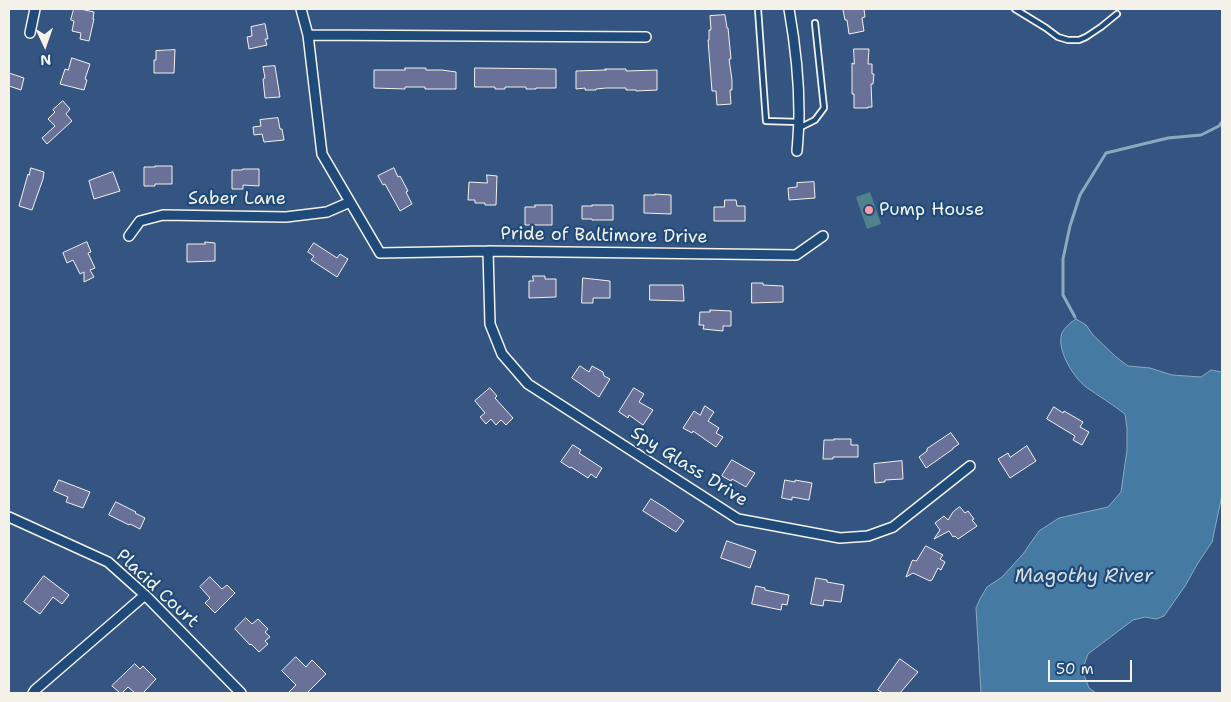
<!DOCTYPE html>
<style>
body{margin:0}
#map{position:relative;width:1231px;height:702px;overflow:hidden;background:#345582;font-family:"Shantell Sans",sans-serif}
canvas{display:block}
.frame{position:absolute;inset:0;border:10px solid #f4f1e8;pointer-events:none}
.north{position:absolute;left:20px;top:20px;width:50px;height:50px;-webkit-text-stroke:4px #1f4a7a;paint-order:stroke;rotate:177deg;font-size:14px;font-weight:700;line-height:20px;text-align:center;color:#f4f1e8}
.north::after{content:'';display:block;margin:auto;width:18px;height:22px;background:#f4f1e8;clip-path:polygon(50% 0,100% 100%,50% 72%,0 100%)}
.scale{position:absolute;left:1048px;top:660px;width:84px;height:22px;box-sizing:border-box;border:2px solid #f4f1e8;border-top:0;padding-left:6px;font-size:15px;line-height:18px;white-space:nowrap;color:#f4f1e8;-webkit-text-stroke:4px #1f4a7a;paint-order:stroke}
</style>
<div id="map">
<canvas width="1231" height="702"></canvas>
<div class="frame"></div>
<div class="north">N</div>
<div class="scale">50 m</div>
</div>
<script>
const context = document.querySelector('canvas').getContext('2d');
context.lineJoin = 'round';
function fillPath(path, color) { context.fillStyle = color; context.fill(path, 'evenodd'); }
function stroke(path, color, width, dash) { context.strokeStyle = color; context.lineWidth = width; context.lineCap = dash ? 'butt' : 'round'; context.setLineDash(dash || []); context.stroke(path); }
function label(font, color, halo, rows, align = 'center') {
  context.font = font + ' "Shantell Sans",sans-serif'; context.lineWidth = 4.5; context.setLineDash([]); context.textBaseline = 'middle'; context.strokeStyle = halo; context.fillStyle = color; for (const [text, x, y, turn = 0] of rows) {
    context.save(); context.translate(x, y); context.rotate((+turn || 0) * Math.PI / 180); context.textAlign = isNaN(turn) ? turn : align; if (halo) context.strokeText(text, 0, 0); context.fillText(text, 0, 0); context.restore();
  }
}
fillPath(new Path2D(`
 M870 192 881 224 867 229 856 197Z`), '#50828d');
const water = new Path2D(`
 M1076 319 1086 325 1093 335 1116 357 1128 366 1150 368 1172 375 1201 377 1211 370 1222 372V495L1212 542 1198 563 1185 586 1164 616 1156 619 1145 617 1133 620 1088 654 1084 665V675L1089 688 1096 693H981L976 608 980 599 987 587 1002 577 1023 554 1039 531 1059 518 1108 507 1121 492 1127 450V428L1125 414C1112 404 1099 396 1086 387 1073 377 1056 349 1062 333 1065 327 1071 322 1076 319Z`);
fillPath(water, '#457ba2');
stroke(water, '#8baabe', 1);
stroke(new Path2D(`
 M1075 317 1063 295V259L1070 226 1080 195 1106 153 1168 138 1201 135 1219 126 1222 122`), '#8baabe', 3);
const building = new Path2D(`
 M74 9H80L94 12 93 19H94L89 41 80 39 81 33 72 31 74 21 71 20Z
 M849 9H864L865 17 862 18 864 31 849 34 847 20H845L843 10Z
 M725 15 727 28H728L731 59H729L732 80V90H730L731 104 717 105 716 91H712L708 40H709V30H711L710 16Z
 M265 24 268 39H265L267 45 249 49 247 37 252 36 251 27Z
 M854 49H869L868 64H872V74H874L873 84H871L872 107H868V108H854V94H852V63L854 64Z
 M175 50 174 73H154V60H156V51Z
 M72 58 90 64 85 79 87 80 84 90 60 84 65 69 68 70Z
 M275 66 280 97 265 98 263 79 265 78 263 67Z
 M405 68H426V70H442L456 72V89H425V87H405V89L374 88V70H405Z
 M475 68 556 69V88H536V89H526V87H505V89H495V87H475Z
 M605 69H626V71L657 70V90L636 91V90H626V88H606L596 89V90H585V88L576 89V71L606 70Z
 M9 73 24 78 21 90 9 86Z
 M63 101 70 109 66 114 72 121 47 144 42 138 55 126 48 119 55 112 53 110Z
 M278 118 280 129H282L284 140 264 142 262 134 254 135 253 127 261 126 260 120Z
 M155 166H172V184H155V186H144V167H155Z
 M31 168 44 172 43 179 32 210 19 206 28 174 29 175Z
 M394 168 398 177 400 176 408 191 406 192 412 204 400 211 385 184 383 185 378 176Z
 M243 169H259V186L243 185V189H232V170H242Z
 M113 172 120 191 94 199 89 181Z
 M487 175 497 176 496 205H485V203H475V200H468L469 182 487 183Z
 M814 182 815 198 789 200 788 188 797 187V183Z
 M655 194 671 195V214L644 213V195H655Z
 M725 200H736L737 206H745V221H714V207H724Z
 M535 205H552V225H525V207H535Z
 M592 205H613V220H592V219H582V206H592Z
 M87 242 91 252 88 253 95 268 90 270 94 277 84 282V272L80 274 73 260 67 263 63 253Z
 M205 242 215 243V261L187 262V244H205Z
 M314 243 337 258 340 254 348 259 337 277 311 260 314 256 308 252Z
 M533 276H545V279H556V297L529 298V281H533Z
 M583 278 610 281V298H593V303H582Z
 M752 283H763V285L783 286V302L752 303Z
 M650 285H683L684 301 650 300Z
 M710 310 731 311V326H723V331L703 329 704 325H699L700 312H710Z
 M580 366 589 372 592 366 603 372 604 376 610 379 599 397 572 378Z
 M490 388 497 396 495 398 513 418 506 425 501 420 496 425 491 419 486 424 480 417 485 413 475 401Z
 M634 388 644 394 639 402 653 410 643 425 629 415 628 418 619 412Z
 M705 406 714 412 708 421 719 428 716 433 723 437 716 447 693 431 692 433 683 428 694 411 700 415Z
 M1054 407 1063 413 1064 411 1083 422 1080 427 1089 432 1082 445 1073 440 1075 436 1047 419Z
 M951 433 959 444 953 448V449L926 468 919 457 927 451V449Z
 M834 439H851V445H858V457H833V459H823L824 440H834Z
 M573 445 581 450 579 453 602 468 596 478 591 474 588 478 571 467 570 468 561 462Z
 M1027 446 1036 461 1010 478 998 459 1008 453 1010 457Z
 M732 460 755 473 746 487 732 479 731 481 722 476Z
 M902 461 903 479 885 480V482L875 483 874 464Z
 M59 480 90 492 83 508 66 502 68 497 54 491Z
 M785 480 795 482V480L812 483 809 500 792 497V500L782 498Z
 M651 499 664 507 684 521 676 532 643 511Z
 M116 502 136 512 135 513 145 518 140 529 130 524 129 525 109 515Z
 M960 507 965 513 968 511 974 519 972 520 977 526 958 539 955 536 953 537 949 531 934 539 940 530 935 523 944 516 948 520 953 512Z
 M727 541 756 551 750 568 721 558Z
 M926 546 943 555 940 559 945 562 941 570 938 568 932 580 930 581 913 573 906 577 912 561 913 560 916 561Z
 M44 576 69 595 62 604 53 597 40 614 24 602Z
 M210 577 222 589 227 585 235 593 215 613 205 603 210 598 200 587Z
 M816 578 827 580V582L844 585 841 602 824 600 823 606 811 604Z
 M756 586 765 588V590L789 595 787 605 782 604 781 610 752 604Z
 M246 618 252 624 258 619 268 629 265 632 270 637 265 641 268 644 259 652 251 644 250 645 235 629Z
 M296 657 306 667 312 660 326 674 307 693H288L296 685 282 671Z
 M900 659 918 672 900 693H883L878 690Z
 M135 664 140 669 143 666 156 679 143 693H135L128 687 122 693H120L112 686Z`);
fillPath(building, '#697198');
stroke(building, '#f4f1e8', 1);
const lane = new Path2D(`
 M758 9 766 121 799 122
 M1015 9 1046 28 1058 37 1068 40H1079L1086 37 1101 27 1117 14
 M799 128 815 120 824 108 815 23`);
const street = new Path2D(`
 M301 9 308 35 322 154 380 253 488 251 796 255 823 236
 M789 9C795 43 799 78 799 113 799 126 798 139 797 151
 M30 33 35 9
 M308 35 646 37
 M129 236 140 221 163 215 286 217 327 212 350 202
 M488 251 490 324 502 354 528 384 738 519 840 538 868 536 893 527 970 466
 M9 517 108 562 145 595 241 693
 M33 693 35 690 145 595`);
stroke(lane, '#f4f1e8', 8);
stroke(street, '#f4f1e8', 12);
stroke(lane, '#1f4a7a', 4.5);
stroke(street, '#1f4a7a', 9);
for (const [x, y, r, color] of [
 [869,210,5,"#ff9aa2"]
]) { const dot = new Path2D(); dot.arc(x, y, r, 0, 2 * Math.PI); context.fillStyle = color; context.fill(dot); stroke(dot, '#1f4a7a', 2); }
label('18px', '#f4f1e8', '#1f4a7a', [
 ["Saber Lane",237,199],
 ["Pride of Baltimore Drive",604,236,1],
 ["Spy Glass Drive",689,467,32],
 ["Placid Court",157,589,43]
]);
label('18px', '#f4f1e8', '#1f4a7a', [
 ["Pump House",879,210]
], 'left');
label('italic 19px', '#dadfde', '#1f4a7a', [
 ["Magothy River",1084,577]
]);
</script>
